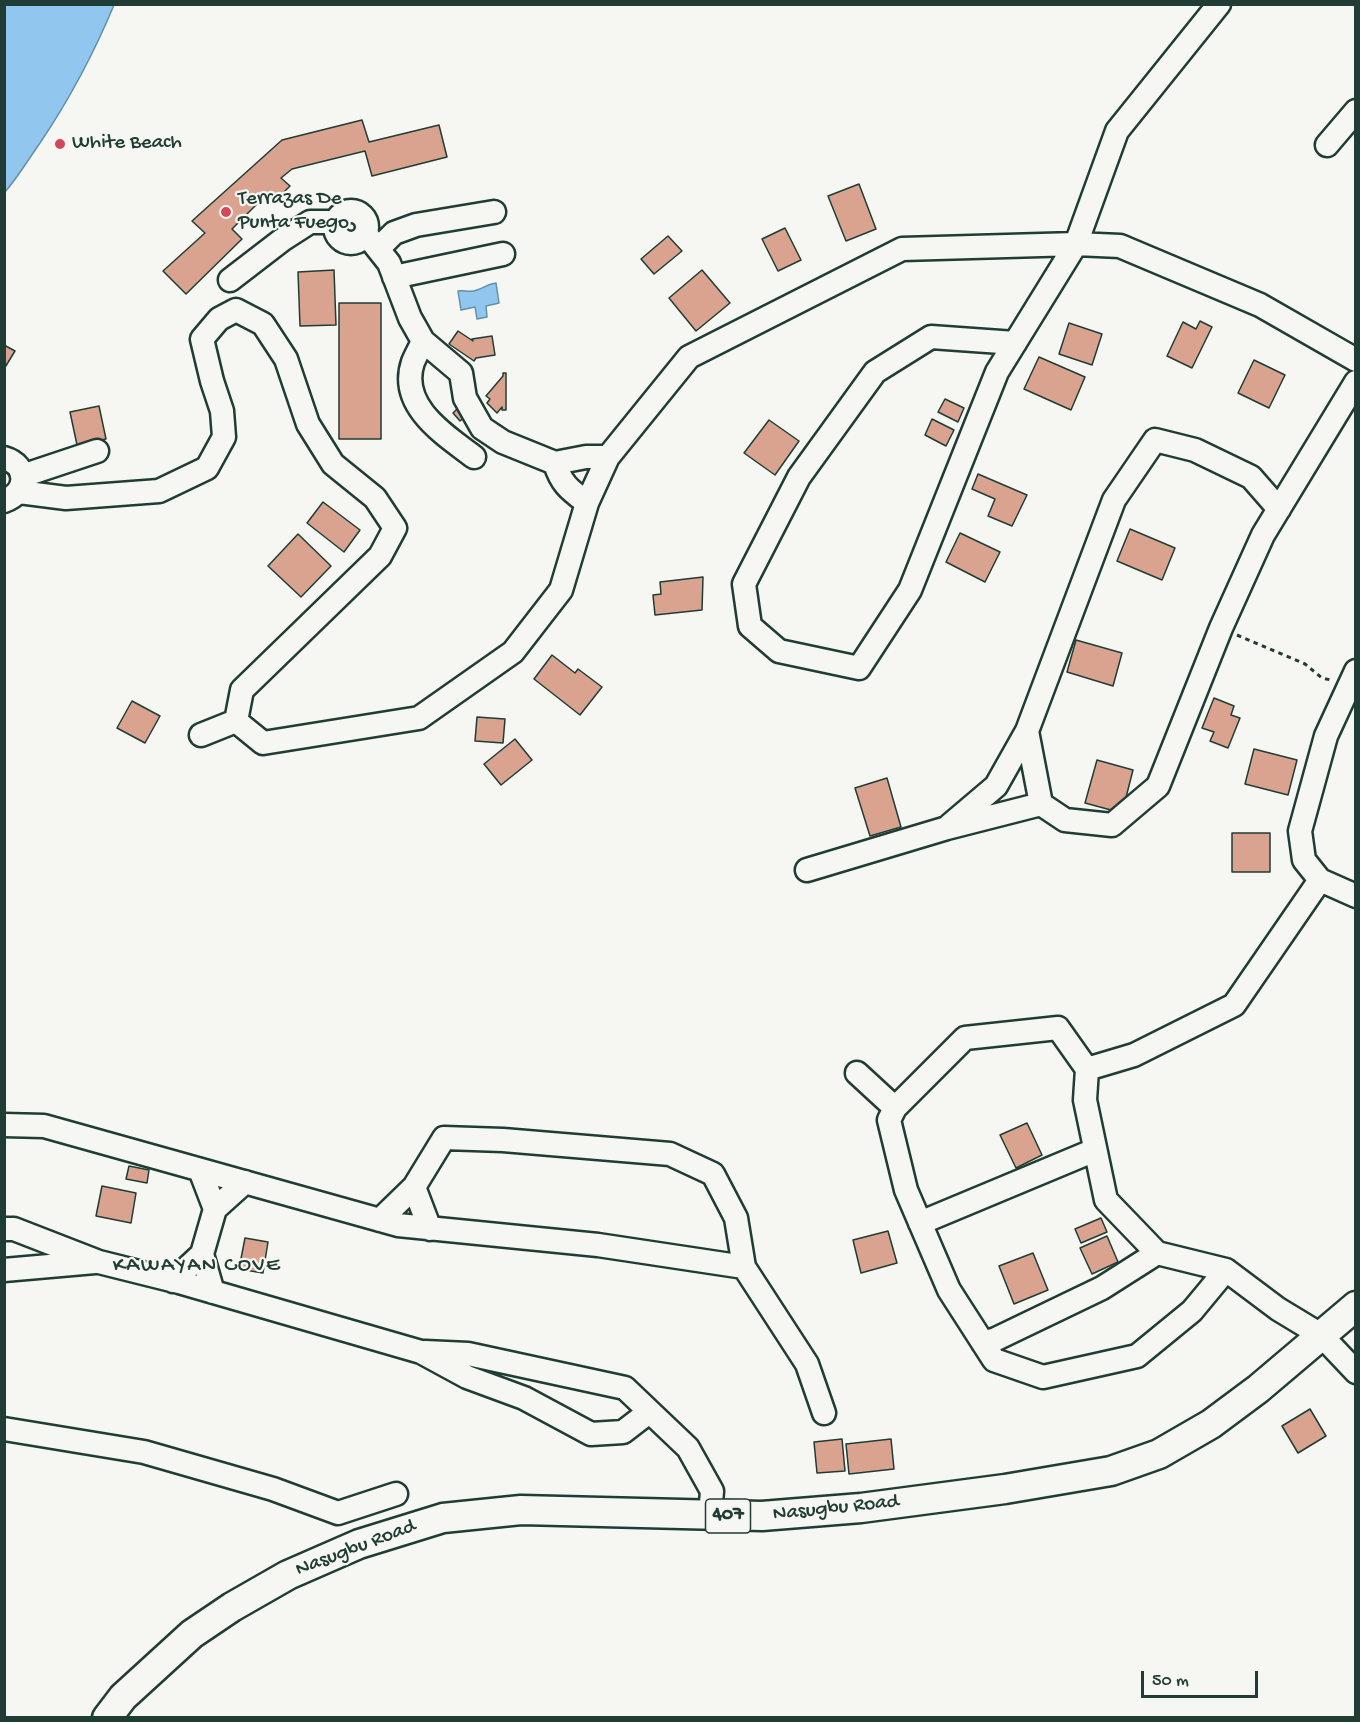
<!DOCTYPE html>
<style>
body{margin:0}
#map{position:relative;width:1360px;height:1722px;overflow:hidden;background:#f6f6f2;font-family:"Gochi Hand",sans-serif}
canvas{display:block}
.frame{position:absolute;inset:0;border:6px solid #1f3d34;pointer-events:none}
.scale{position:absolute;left:1141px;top:1671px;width:117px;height:27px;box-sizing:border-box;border:3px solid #1f3d34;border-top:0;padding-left:8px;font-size:18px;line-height:21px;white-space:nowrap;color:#1f3d34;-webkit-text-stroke:4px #f6f6f2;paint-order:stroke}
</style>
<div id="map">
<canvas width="1360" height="1722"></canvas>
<div class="frame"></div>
<div class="scale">50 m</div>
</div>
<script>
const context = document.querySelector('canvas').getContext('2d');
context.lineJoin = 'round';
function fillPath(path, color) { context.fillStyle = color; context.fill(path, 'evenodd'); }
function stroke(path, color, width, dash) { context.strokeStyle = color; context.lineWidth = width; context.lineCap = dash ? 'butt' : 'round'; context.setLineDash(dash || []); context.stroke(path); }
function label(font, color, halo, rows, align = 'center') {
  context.font = font + ' "Gochi Hand",sans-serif'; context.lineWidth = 4.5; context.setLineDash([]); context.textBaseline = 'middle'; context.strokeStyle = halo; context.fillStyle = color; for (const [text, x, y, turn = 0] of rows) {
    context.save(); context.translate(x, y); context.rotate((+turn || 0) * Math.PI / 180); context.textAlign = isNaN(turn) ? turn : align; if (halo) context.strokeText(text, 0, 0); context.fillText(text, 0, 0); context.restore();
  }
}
const water = new Path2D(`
 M5 4 114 5C94 53 69 100 40 143 28 160 18 177 5 192Z
 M496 283 499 303 486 306 487 317 477 319 475 307 461 310 458 291C465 290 471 293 477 290 486 287 485 285 496 283Z`);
fillPath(water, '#91c7ef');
stroke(water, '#6390a4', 1.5);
const building = new Path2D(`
 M362 120 369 142 439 125 447 157 372 176 365 151 292 169 281 178 290 186 273 203 265 196 232 229 242 239 186 294 163 271 205 233 192 221 282 140Z
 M859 184 876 229 846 241 828 196Z
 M785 228 801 260 778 271 762 239Z
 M668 236 682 251 654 274 641 259Z
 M334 270 336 325 300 326 298 272Z
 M702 270 730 303 696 331 669 298Z
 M339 303H381V439H339Z
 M1200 321 1212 327 1192 368 1167 356 1183 322 1196 329Z
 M1069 323 1102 334 1092 365 1059 354Z
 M458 331 473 341 472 339 492 336 495 355 476 358 474 361 449 344Z
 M4 345 15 351 4 369Z
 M1039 357 1085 377 1071 410 1024 389Z
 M1254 360 1285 375 1269 408 1238 393Z
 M503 373H506V410H502V407L497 413 487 403 490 399 486 396 503 376Z
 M945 399 964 408 958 422 938 412Z
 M99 406 106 439 77 445 70 412Z
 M459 407 467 415 460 421 453 413Z
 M932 419 954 430 946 446 925 435Z
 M769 420 799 441 775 475 744 453Z
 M978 474 1027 495 1012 526 988 516 995 499 972 489Z
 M323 502 360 530 344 552 307 523Z
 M1130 529 1175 548 1162 580 1117 561Z
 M960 533 1000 552 985 582 946 562Z
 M298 534 331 566 301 597 268 566Z
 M703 577 702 610 655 615 653 595 661 594 660 582Z
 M1076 640 1122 653 1113 686 1067 672Z
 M552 655 575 673 578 669 602 687 580 715 534 679Z
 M1214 698 1234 706 1231 715 1240 718 1228 748 1210 741 1214 732 1202 728Z
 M132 701 160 716 145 743 117 728Z
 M477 717 505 719 503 743 475 741Z
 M515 739 532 760 501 785 484 764Z
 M1254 749 1297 760 1288 795 1245 784Z
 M1097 760 1133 770 1122 813 1085 803Z
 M887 778 901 827 870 836 855 788Z
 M1232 833H1270V872H1232Z
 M1027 1123 1042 1155 1016 1168 1000 1135Z
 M129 1166 149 1170 147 1183 126 1179Z
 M102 1186 136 1193 131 1223 96 1216Z
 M1101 1218 1107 1232 1081 1243 1075 1229Z
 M888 1231 897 1263 861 1273 853 1240Z
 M1107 1236 1118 1262 1092 1274 1080 1248Z
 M245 1238 268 1242 263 1273 239 1269Z
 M1033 1253 1048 1290 1014 1304 999 1266Z
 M1310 1409 1326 1436 1298 1453 1282 1426Z
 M842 1439 845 1471 817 1473 814 1442Z
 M891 1439 894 1469 849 1474 846 1444Z`);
fillPath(building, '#d9a38f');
stroke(building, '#1f3d34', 1.5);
const minor = new Path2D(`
 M1327 145 1356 111
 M335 227a16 16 0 1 1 32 0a16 16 0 1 1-32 0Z
 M366 234 389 263 410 318 423 341 461 373 465 398 482 428 503 442 555 463
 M378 249 394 233 416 225 494 212
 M394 277 503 254
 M230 280 282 240 310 222H336
 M423 341C420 348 416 355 413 362 398 406 445 435 474 457
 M1015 343 931 337 875 372 799 477 744 584 750 626 779 651 859 668 910 590 997 372 1076 244 1117 131 1219 4
 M4 458C29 465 28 493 4 501
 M22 476 97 451
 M19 492 66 498 159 491 207 468 224 437 222 411 212 381 202 339 219 319 236 310 263 324 286 359 308 424 333 464 375 498 395 528 380 556 242 690 236 721 263 743 419 718 513 652 561 590 587 503 608 457 689 357 902 249 1076 244 1120 246 1260 305 1356 360
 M587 503C570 490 561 484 555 463L586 457H608
 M1279 509 1251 477 1195 450 1155 440 1114 500 1027 731 1041 804 1065 820 1112 825 1158 786 1221 628 1263 535 1356 382
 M1356 671 1326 736 1300 831 1304 860 1320 880 1356 896
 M201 735 236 721
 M950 825 996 786 1027 731
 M807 870 947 828 1041 804
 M1087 1069 1134 1055 1234 1005 1320 880
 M857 1073 895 1108
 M4 1125 44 1126 398 1225 598 1245 744 1267
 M200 1170 215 1209 245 1182
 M414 1187 444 1138 503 1140 670 1154 713 1174 736 1218 744 1267 807 1364 824 1413
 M380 1220 414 1187 430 1229
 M920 1223 1095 1150
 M4 1229H14L99 1262 179 1282 421 1352 467 1377 524 1398 591 1434 623 1432 649 1412
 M202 1254 215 1209
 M4 1270 95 1262
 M1226 1270 1192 1311 1137 1356 1043 1377 994 1360 949 1290 906 1190 889 1120 895 1108 965 1038 1058 1028 1087 1069 1085 1100 1106 1200 1157 1253 1226 1270 1278 1309 1321 1335 1356 1372
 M173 1281 202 1254 213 1292
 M983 1343 996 1339 1102 1288 1157 1253
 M425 1352 468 1354 625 1388 688 1448 712 1491 710 1516
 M4 1429 144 1452 273 1489 338 1513 396 1494`);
const major = new Path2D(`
 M107 1718 123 1697 192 1634 232 1607 288 1575 359 1544 443 1518 521 1510 762 1516 861 1508 1005 1489 1111 1471 1159 1454 1211 1424 1258 1389 1356 1306`);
stroke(minor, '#1f3d34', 27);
stroke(major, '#1f3d34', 33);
stroke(new Path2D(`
 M1237 635 1305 664 1322 678 1331 680`), '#1f3d34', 3, [4.5, 4.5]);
stroke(minor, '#f6f6f2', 22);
stroke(major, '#f6f6f2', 28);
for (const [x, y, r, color] of [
 [60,144,6,"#d1495b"],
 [226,212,6,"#d1495b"]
]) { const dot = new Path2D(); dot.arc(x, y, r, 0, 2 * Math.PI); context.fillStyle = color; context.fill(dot); stroke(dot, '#f6f6f2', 2); }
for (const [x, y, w] of [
 [728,1516,45]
]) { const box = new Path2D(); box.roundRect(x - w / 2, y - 17, w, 34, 4.5); context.fillStyle = '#f6f6f2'; context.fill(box); stroke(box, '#1f3d34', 1.5); }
label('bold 20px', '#1f3d34', null, [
 ["407",728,1516]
]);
label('21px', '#1f3d34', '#f6f6f2', [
 ["White Beach",72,144],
 ["Terrazas De",238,200],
 ["Punta Fuego",238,224]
], 'left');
label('21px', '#1f3d34', '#f6f6f2', [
 ["Nasugbu Road",836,1509,-6],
 ["Nasugbu Road",356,1549,-21]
]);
context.letterSpacing = '1.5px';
label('22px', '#1f3d34', '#f6f6f2', [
 ["KAWAYAN COVE",197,1267]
]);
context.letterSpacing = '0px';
</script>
